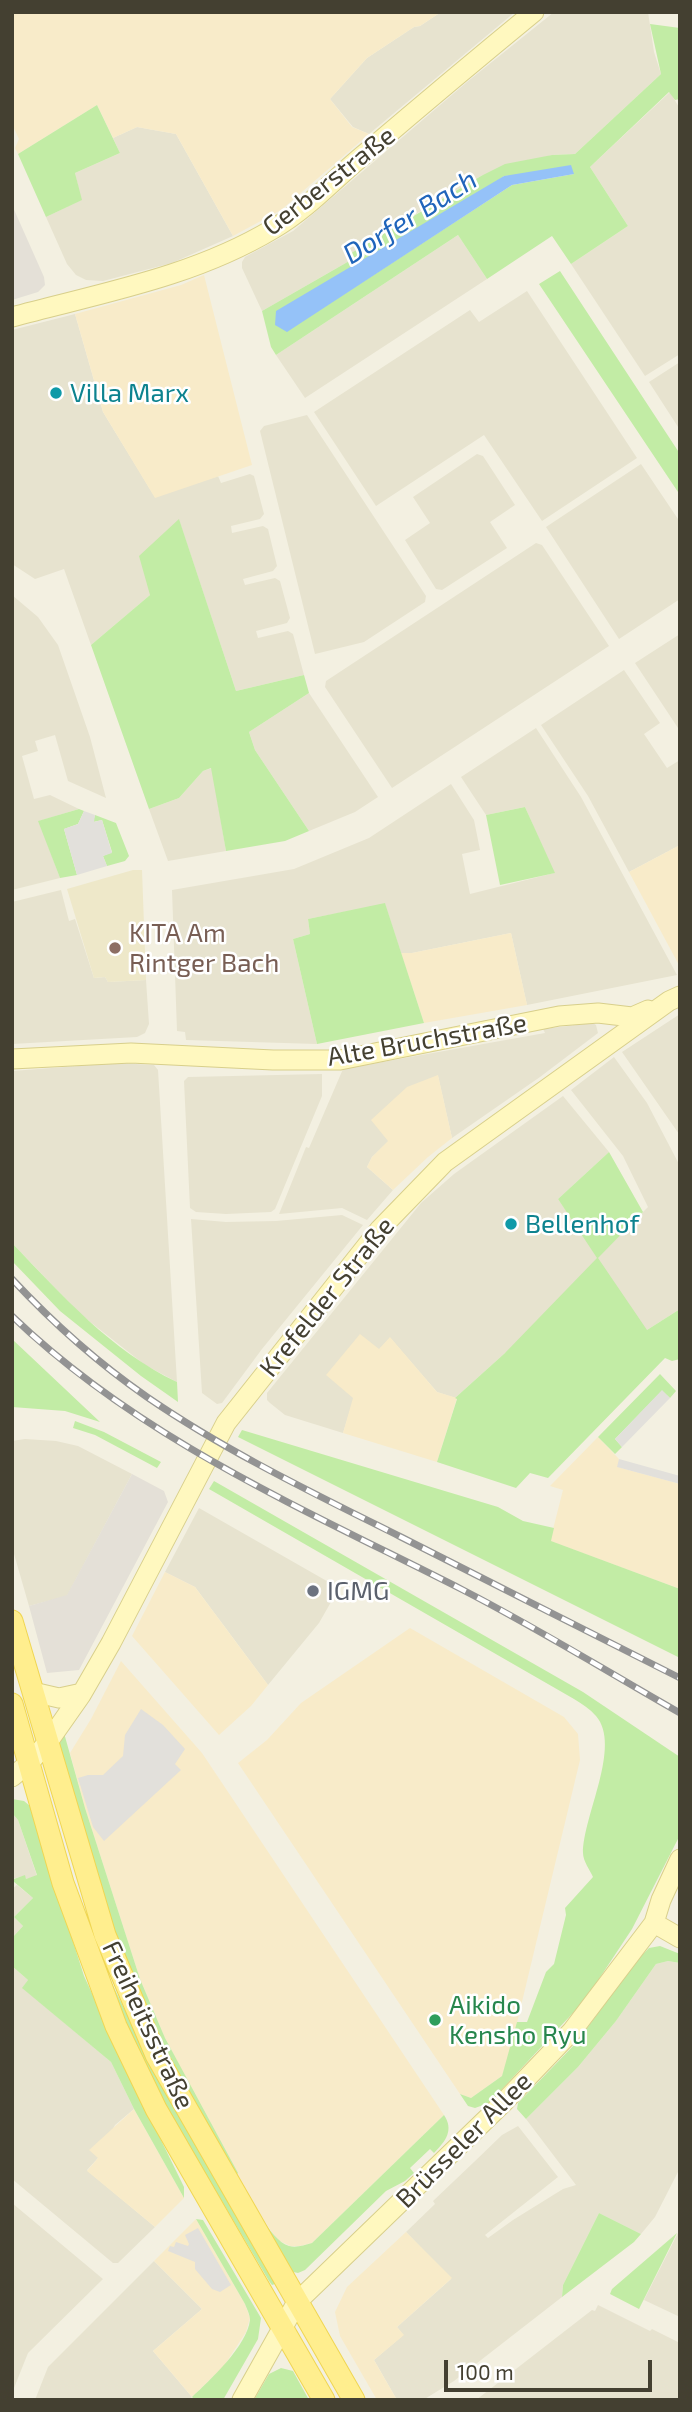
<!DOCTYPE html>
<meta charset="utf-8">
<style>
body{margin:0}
#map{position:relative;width:692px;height:2412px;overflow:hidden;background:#f3f0e1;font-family:"Exo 2",sans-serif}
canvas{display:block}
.frame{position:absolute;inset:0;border:14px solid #444031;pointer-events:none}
.scale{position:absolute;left:444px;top:2360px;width:208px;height:32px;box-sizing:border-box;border:4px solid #444031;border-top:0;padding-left:9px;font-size:21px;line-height:24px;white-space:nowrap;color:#444031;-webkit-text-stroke:5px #fff;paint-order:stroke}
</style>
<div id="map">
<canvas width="692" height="2412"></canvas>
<div class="frame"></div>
<div class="scale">100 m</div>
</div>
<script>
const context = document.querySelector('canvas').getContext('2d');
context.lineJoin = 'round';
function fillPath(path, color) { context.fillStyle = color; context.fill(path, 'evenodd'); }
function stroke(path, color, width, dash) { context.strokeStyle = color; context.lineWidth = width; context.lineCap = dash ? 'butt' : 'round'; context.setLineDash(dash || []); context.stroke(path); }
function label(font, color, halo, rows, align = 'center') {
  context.font = font + ' "Exo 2",sans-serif'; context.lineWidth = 5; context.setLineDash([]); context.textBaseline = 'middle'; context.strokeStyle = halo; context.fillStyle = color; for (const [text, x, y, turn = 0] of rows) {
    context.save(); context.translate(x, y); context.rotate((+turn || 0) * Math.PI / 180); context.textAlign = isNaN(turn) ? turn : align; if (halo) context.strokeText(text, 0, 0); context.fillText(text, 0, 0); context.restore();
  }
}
fillPath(new Path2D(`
 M441 12H515L369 134 353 127 330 99 367 58 414 27 420 26Z
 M554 12H648L654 52 661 74 575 154 552 155 481 176 382 234 349 256 351 260 262 311 242 268V262L245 257 293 231 467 82Z
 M670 92 680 109V354L645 376 571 264 628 226 590 167Z
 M137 127 176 134 233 236 172 263 103 281 86 280 76 275 67 264 46 217 81 200 75 173 120 153 113 138Z
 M458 235 487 279 305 398 276 355Z
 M527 291 637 458 542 521 484 435 376 506 314 412 470 310 479 322Z
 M75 314 103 412 155 497 218 476 221 483 250 474 254 476 264 514 260 519 231 526 232 533 263 526 268 529 277 566 273 571 243 579 245 585 275 578 280 581 290 618 287 623 256 631 258 638 288 631 293 634 304 675 236 691 179 520 150 595 91 645 64 569 35 579 12 564V330Z
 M680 362V430L649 382Z
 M307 415 426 596 425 602 364 642 315 654 260 431 264 426Z
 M477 454 483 456 515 505 490 522 507 548 442 590 436 589 405 540 430 523 413 497Z
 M641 464 680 522V599L619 639 546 527Z
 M536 543 542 545 609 646 392 788 325 687 326 681Z
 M12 595 38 617 58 645 90 737 106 798 68 781 55 735 35 741 38 751 22 756 34 799 50 795 79 809 39 821 60 878 12 890Z
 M680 634V731L635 663Z
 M624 670 660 723 644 734 667 768 680 760V845L629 872 588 796 541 725Z
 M309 693 378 797 355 812 309 831 255 750 249 732Z
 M536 728 581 797 677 975 527 1005 511 933 412 953H401L385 904 308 919 310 934 293 939 317 1044 186 1040 185 1032 177 1031 172 890 294 869 369 838 451 784 474 820 480 850 462 854 470 894 554 873 525 807 486 815 461 777Z
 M212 768 226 851 168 861 149 809 179 798 203 771Z
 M61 890 69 921 75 919 94 978 105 977 108 982 146 980 149 1024 145 1033 137 1037 12 1044V902Z
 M680 1014V1133L679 1134 622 1052Z
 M593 1023 596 1025 598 1033 540 1077 452 1138 438 1076 389 1141 372 1157 367 1167 393 1190 367 1220 342 1208 279 1214 306 1147 309 1148 343 1069 545 1033 543 1029Z
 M614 1057 647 1103 680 1166V1309L647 1330 505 1353 455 1398 437 1392 390 1338 379 1350 354 1398 343 1433 285 1415 270 1403 267 1400V1393L421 1203 454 1174 563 1096 609 1152 558 1199 598 1257 648 1207 623 1156 571 1090Z
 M118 1063 154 1065 158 1070 177 1382 145 1365 80 1314 12 1243V1071Z
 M322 1074V1096L275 1209 271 1212 226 1214 196 1212 190 1208 184 1081 188 1077Z
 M342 1215 363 1225 262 1349 222 1403 217 1404 202 1393 191 1219 226 1222 276 1221Z
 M25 1439 56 1441 78 1446 132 1474 67 1596 29 1606 12 1547V1441Z
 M199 1508 339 1588 319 1623 268 1685 195 1587 165 1572Z
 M12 1813 18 1820 37 1876 26 1879 24 1876 12 1879Z
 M17 1885 33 1898 14 1917 23 1926 12 1938V1889Z
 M668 1961 680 1963V2168L655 2217 641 2234 599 2213 563 2285 562 2297 454 2381 423 2400H397L374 2360 403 2335 397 2327 451 2279 406 2232 435 2204 433 2201 474 2162 502 2135 518 2126 558 2177 485 2235 488 2238 513 2220 563 2189 576 2185 526 2119 578 2067 616 2021 656 1964Z
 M12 1966 28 1980 23 1988 111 2062 134 2109 115 2125 98 2158 87 2170 155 2227 118 2263H113L12 2179Z
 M12 2203 103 2279 28 2353 12 2393Z
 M680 2229V2317L644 2300Z
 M154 2261 202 2309 153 2351 192 2397 189 2400H35L48 2367Z
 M598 2305 650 2331 652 2329 680 2343V2400H476L592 2310 595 2311Z`), '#e7e3cf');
fillPath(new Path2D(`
 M12 12H441L420 26 414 27 367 58 330 99 352 127 369 134 281 210 233 236 176 134 137 127 113 138 97 105 18 154 15 148 19 139 12 124Z
 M204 275 252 465 155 498 103 412 75 314 181 285Z
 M680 845V967L629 872Z
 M511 933 527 1005 424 1023 401 953H412Z
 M438 1075 452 1138 428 1157 393 1190 367 1167 372 1157 388 1141 371 1120 407 1087Z
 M360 1334 379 1349 390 1337 437 1392 457 1398 437 1462 343 1433 353 1398 326 1375Z
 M598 1437 619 1459 618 1467 680 1484V1589L550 1541 563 1490 550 1486Z
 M165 1572 195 1587 268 1685 251 1706 219 1735 132 1636Z
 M410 1628 564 1717 578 1734 580 1760 509 2056 502 2076 471 2098 460 2094 238 1763 267 1740 301 1703Z
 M121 1661 202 1753 444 2115 312 2243 300 2246H290L276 2239 235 2174 237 2173 197 2100 165 2038 140 1979 85 1808 70 1753 91 1719Z
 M134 2109 184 2198 155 2227 87 2171 98 2158 89 2150Z
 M196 2219 245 2304 250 2318 246 2332 224 2366 192 2397 153 2351 202 2309 154 2261Z
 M406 2232 452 2278 397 2327 404 2335 374 2360 397 2400H377L340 2336 335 2312 347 2287Z`), '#f8ebc9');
fillPath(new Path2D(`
 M12 205 44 277 45 285 38 292 12 300Z
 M132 1474 164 1491 168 1502 79 1670 47 1673 29 1606 67 1595Z`), '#e4e0d7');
fillPath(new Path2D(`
 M133 870H142L146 980 108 982 105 977 94 978 67 889Z`), '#eee8c9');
fillPath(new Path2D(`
 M650 24 680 28V99L675 100 669 92 590 167 628 226 571 264 552 236 487 279 458 235 276 355 271 347 262 311 351 260 348 255 481 176 505 164 552 155 575 154 661 74ZM574 174 512 185 287 331 504 176Z
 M97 105 120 153 75 173 82 200 46 217 18 154Z
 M560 271 680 454V495L539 284Z
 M179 519 236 691 304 675 309 693 249 732 255 750 309 831 285 841 226 851 211 768 203 771 179 798 149 809 91 645 150 595 139 556Z
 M525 807 555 873 500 885 486 815Z
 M79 809 84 811 78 824 64 829 77 875 60 878 38 821Z
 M95 815 116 823 129 856 125 861 107 866 103 856 112 852 102 820 93 822Z
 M385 903 424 1023 317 1044 293 939 310 934 308 919Z
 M609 1152 643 1212 598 1258 647 1330 680 1309V1359L672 1361 665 1358 548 1478 530 1473 516 1488 437 1462 457 1399 455 1398 505 1353 597 1258 558 1199Z
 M12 1243C62 1295 111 1351 177 1382L178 1402 141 1376 60 1311 12 1261Z
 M12 1339 100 1422 65 1411 12 1407Z
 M660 1374 676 1391 670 1398 662 1391 615 1439 622 1447 615 1454 598 1437Z
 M75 1421 104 1432 161 1462 157 1468 95 1435 73 1428Z
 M242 1430 498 1507 523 1521 554 1528 551 1541 680 1589V1658L238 1437Z
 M214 1481 583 1692 680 1757V1835L632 1929 585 2000 489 2103 475 2108 468 2106 460 2094 471 2098 502 2076 517 2022H527L546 1972 554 1964 566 1915 565 1908 593 1877C590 1870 583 1861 583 1853 583 1816 622 1746 596 1716 590 1709 582 1704 574 1699L209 1489Z
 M64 1733 85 1808 140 1979 165 2038 238 2173 236 2175C247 2192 270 2241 289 2246 297 2248 304 2245 312 2243L444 2115C454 2130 446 2141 434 2153L430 2149 410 2168 414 2173 405 2181 386 2191 305 2270 298 2273 289 2271 177 2079 113 1938 58 1747Z
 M12 1799 24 1801 30 1806 84 1976 136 2089 184 2187V2198L134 2109 111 2062 22 1988 28 1980 12 1966V1938L23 1926 14 1917 33 1898 13 1881 14 1879 25 1875 26 1879 37 1875 18 1820 12 1813Z
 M69 1870 99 1957 144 2049 275 2284 272 2285 269 2281 164 2103 95 1959Z
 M660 1946 680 1954V1963L668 1961 656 1964 616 2021 578 2067 526 2119 517 2109 518 2103 576 2043 638 1959 649 1948Z
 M599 2213 641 2234 634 2242 562 2297 563 2285Z
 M196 2219 203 2220 261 2318 258 2339 223 2400H195L192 2397C210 2380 247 2346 250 2320 250 2315 247 2309 245 2304Z
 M677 2233 639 2309 610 2294 612 2289Z
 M281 2368 293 2371 309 2400H254L269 2374Z`), '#c2eca5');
fillPath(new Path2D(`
 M84 811 95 815 94 822 102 820 112 853 103 856 107 866 77 875 64 829 78 824Z
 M662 1390 670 1398 622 1447 615 1439Z
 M619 1459 680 1476V1484L617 1467Z
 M141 1709 163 1725 185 1749 175 1764 181 1770 104 1841 93 1827 78 1778 88 1775H103L123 1756 125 1735Z
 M198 2228 231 2285 220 2292 212 2289 195 2269V2262L168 2251 170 2246 174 2247 176 2242 188 2246 189 2244 185 2235Z`), '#e2e0db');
fillPath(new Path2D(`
 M571 165 574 174 512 185 287 332 275 325 276 311 504 176Z`), '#95c2f8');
const secondary = new Path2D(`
 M12 317C101 293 193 277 273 229 308 209 336 177 367 152 422 105 478 58 534 12
 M12 1059 131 1053 273 1060H340L559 1016 598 1013 632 1017 648 1010
 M33 1692 59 1698 82 1693
 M12 1777 29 1763 48 1742 81 1695 111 1643 226 1423 380 1229 445 1162 669 1001 680 996
 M654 1923 680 1938
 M242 2400 297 2302 503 2103 572 2031 654 1923 661 1900 680 1859`);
const primary = new Path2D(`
 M12 1621 105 1935 156 2055 354 2400
 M12 1704 63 1883 116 2026 156 2109 324 2400`);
stroke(secondary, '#d8cf8b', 21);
stroke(primary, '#f0d652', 23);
stroke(secondary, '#fff8bf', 19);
stroke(primary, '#ffee8e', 21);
const rail = new Path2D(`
 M12 1279C53 1323 98 1363 147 1397 227 1452 315 1494 401 1537 494 1584 587 1631 680 1678
 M12 1316C141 1440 306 1510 463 1590 537 1628 608 1672 680 1713`);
stroke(rail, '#939393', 7);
stroke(rail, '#fff', 4.5, [13]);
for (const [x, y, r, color] of [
 [56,393,7,"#0f9aa8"],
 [115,948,7,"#8d6e63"],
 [511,1224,7,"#0f9aa8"],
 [313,1591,7,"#6b7280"],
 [435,2020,7,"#2e9e5b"]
]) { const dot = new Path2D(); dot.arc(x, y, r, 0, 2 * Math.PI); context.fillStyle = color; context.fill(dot); stroke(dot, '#fff', 2.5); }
label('26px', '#444031', '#fff', [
 ["Gerberstraße",329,181,-38],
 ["Alte Bruchstraße",427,1040,-10],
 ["Krefelder Straße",327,1297,-51],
 ["Freiheitsstraße",148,2025,65],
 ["Brüsseler Allee",464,2140,-45]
]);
label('26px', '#0d838f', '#fff', [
 ["Villa Marx",70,393],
 ["Bellenhof",525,1224]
], 'left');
label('26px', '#785e54', '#fff', [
 ["KITA Am",129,933],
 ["Rintger Bach",129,963]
], 'left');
label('26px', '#5b616d', '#fff', [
 ["IGMG",327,1591]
], 'left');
label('26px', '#27864d', '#fff', [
 ["Aikido",449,2005],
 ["Kensho Ryu",449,2035]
], 'left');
label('italic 28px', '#2065bb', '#fff', [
 ["Dorfer Bach",410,217,-32]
]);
</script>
